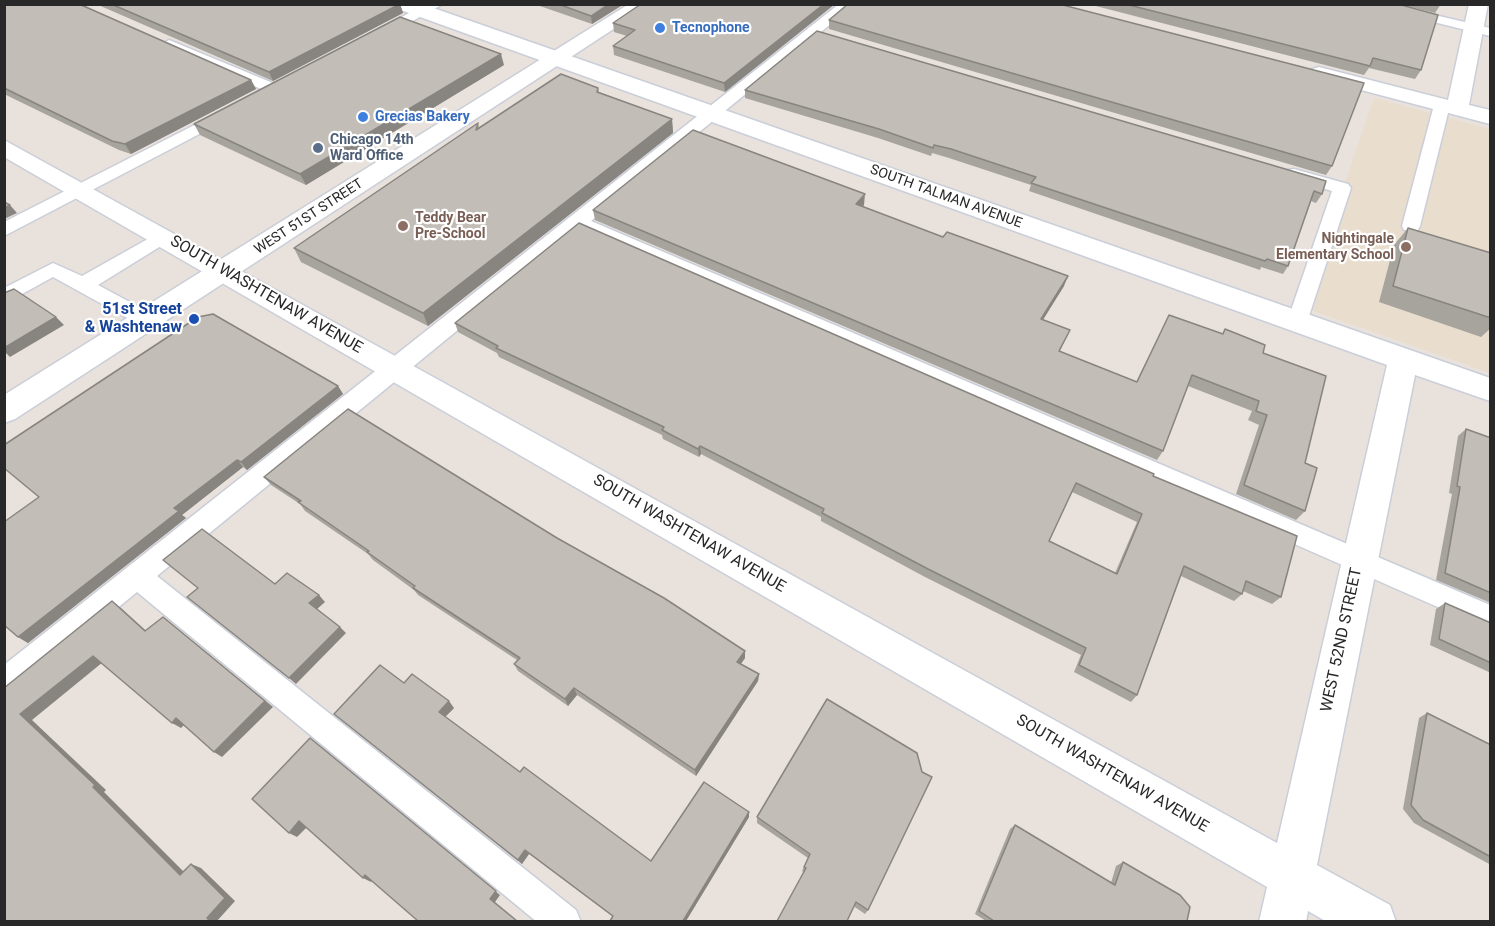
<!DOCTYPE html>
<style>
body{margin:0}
#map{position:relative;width:1495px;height:926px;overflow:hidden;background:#e9e2dc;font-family:Roboto,sans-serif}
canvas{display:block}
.frame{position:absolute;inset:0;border:6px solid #282828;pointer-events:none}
</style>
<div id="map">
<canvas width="1495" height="926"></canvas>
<div class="frame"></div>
</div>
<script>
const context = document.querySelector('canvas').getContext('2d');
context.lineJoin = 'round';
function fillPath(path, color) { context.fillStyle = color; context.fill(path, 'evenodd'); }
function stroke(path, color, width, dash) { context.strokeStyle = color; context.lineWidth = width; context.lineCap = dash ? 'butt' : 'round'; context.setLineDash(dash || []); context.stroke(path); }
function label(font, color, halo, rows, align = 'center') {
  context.font = font + ' Roboto,sans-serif'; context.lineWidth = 4.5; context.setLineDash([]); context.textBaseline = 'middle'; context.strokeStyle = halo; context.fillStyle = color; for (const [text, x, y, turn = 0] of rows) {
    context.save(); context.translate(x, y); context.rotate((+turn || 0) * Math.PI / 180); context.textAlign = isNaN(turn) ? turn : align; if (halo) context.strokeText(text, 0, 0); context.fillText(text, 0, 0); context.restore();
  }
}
fillPath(new Path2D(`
 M1374 98 1490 129V373L1302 307Z`), '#e9decd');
const lane = new Path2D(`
 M425 4H443L384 37H374L372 34Z
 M839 4H855L591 221 1490 605V630L580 230 157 576 576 910 581 922H537L137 592 14 693 4 697V665Z
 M1361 4H1388L1490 28V36Z
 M169 40 280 86 282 89 280 92H268L164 47 162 44Z
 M1442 100 1450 105 1420 226 1418 230H1404L1402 226 1434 105Z
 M226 109 234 114 232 117 4 236V222Z
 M1294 169 1348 184 1351 188 1307 322 1304 327 1297 329 1290 327 1287 322 1332 191 1288 178 1285 174 1288 170Z
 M162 231 169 233 171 237 169 241 98 285 154 315 157 320 154 325 147 327 140 325 53 277 4 304V288L53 263 82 276Z`);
const street = new Path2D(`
 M393 4H422L1490 378V401L1415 375 1317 865 1390 905 1396 922H1327L1308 911 1306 922H1259L1267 887 4 157V140L1277 843 1387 365 395 8Z
 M1469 4H1488L1469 105 1490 110V124L1312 77 1308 73 1312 69 1319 67 1448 100Z`);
const secondary = new Path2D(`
 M629 4H652L15 419 4 423V395Z`);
stroke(lane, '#caced9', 3);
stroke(street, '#caced9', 3);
stroke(secondary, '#caced9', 3);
fillPath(lane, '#fff');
fillPath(street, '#fff');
fillPath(secondary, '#fff');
fillPath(new Path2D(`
 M4 4 251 80 256 89 131 154 119 150 4 94Z
 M96 4H400L403 13 273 81Z
 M534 4H624L592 24Z
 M835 4 725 92 614 55 613 46 627 36 614 32 613 23Z
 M1088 4H1398L1421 70 1415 79 1369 68 1364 75Z
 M1400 4H1441L1435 13Z
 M829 20 1332 166 1326 175 829 29Z
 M817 31 1322 194 1316 203 1311 201 1288 266 1283 274 1261 267 1260 270 1029 191 1031 185 949 158 932 153 931 156 878 138 745 98V90Z
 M504 65 306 185 200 135 194 124Z
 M598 88 599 92 672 119 673 133 428 326 301 262 294 248 478 123 479 127Z
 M864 205 862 207 1064 286 1043 320 1070 330 1060 351 1136 382 1169 315 1222 334 1225 329 1263 353 1305 463V511L1296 520 1236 494 1259 425 1248 420 1252 411 1188 386 1163 451 1157 460 595 220 593 210Z
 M1408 228 1491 253V328L1481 337 1379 302 1394 245Z
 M455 323 1153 476 1281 597 1272 604 1243 591 1242 594 1234 601 1181 576 1137 695 1131 702 1074 672 1081 655 925 577 821 521V517L701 454 699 457 663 439 662 435 499 357 497 353 458 332ZM1072 492 1137 522 1115 573 1049 541Z
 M338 386 343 394 247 470 243 467 182 515 186 518 28 643 18 637 4 625Z
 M1466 429 1491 438V603L1436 580 1452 494 1449 493 1458 436Z
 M264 477 745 658 741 664 759 674 758 681 696 776 577 695 568 706 518 671 514 664 517 660 418 595 414 590 373 560 368 554 305 511 300 504 271 485Z
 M1445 603 1491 623V673L1430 645 1436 609Z
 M404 683 454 708 445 717 520 772 651 861 749 812V817L686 921H610L613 917 529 854 522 864 341 720Z
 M827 699 868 910 865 914 802 871 808 858 757 823V817Z
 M1427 713 1491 745V865L1414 823 1403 809 1419 718Z
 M1015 825 1111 883 1116 866 1123 862 1187 921H986L975 914 1010 829Z`), '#a7a39d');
fillPath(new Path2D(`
 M400 4 403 13 273 81 269 72Z
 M609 4H624L592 24 591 16Z
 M824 4H835L725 92 724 83Z
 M501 54 504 65 306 185 300 174Z
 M251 80 256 89 131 154 125 144Z
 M672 119 673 133 428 326 423 313Z
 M865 194 864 205 854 215 856 204Z
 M10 205 17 213 4 219V208Z
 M1068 276 1064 286 1037 329 1041 319Z
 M56 317 64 325 10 357 4 351V348Z
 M338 386 343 394 247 470 241 462Z
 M700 446 701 454 699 457 698 449Z
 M237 460 243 467 182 515 186 518 28 643 18 637 174 508Z
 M319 595 325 602 316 610 309 603Z
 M112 601 121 608 154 638 145 631Z
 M163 617 273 707 222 757 214 752Z
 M340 627 346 633 296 684 289 678Z
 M745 651V658L737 669V662Z
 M93 656 103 662 32 720 106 790 104 792 190 878 180 875 20 714Z
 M759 674 758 681 696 776 695 770Z
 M574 688 577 695 568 706 565 699Z
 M449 701 454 708 444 718 439 712Z
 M176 718 185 724 181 728 172 723Z
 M318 744 500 895 495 902 518 921 490 899Z
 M749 812V817L686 921H683Z
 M299 821 308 826 297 837 289 833Z
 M525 850 529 854 522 864 518 860Z
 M191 864 201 868 235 901 217 921H210L207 918Z
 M365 875 373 879 371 882 363 878Z`), '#888480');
const building = new Path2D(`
 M4 4H79L251 80 125 144 112 141 4 88Z
 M111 4H400L269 72Z
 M558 4H609L591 16Z
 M641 4H824L724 83 613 46 635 30 613 23Z
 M848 4H1059L1364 83 1332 166 829 20Z
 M1125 4H1398L1438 15 1421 70 1373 58 1370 66Z
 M400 17 501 54 300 174 194 124Z
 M817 31 1326 181 1322 194 1314 191 1288 266 1267 259 1265 261 1031 183 1036 177 951 149 934 145 933 148 879 129 745 90Z
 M561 74 598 88 597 92 672 119 423 313 294 248 478 123 476 130Z
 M693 130 865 194 856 204 943 237 947 232 1068 276 1041 319 1070 330 1059 351 1137 382 1169 315 1223 334 1225 329 1265 345 1263 353 1326 376 1305 463 1317 468 1305 511 1244 485 1267 415 1256 411 1259 401 1192 375 1163 451 593 210Z
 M4 202 10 205 4 208Z
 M579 223 1154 474 1153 476 1297 536 1281 597 1246 581 1242 594 1184 566 1137 695 1079 665 1086 648 928 569 822 513 824 509 700 446 698 449 662 430 664 427 496 348 498 346 455 323ZM1076 483 1142 514 1117 574 1049 541Z
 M1408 228 1491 253V318L1393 286Z
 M14 289 56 317 4 348V293Z
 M213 314 338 386 241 462 237 460 174 508 179 511 18 637 4 625V522L39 497 4 468V445L198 317Z
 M348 409 557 538 664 598 745 651 737 662 759 674 695 770 574 688 565 699 514 664 520 658 413 588 415 586 367 552 369 551 298 502 301 501 264 477Z
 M1466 429 1491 438V593L1445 573 1460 487 1457 486Z
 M202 529 275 584 287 573 319 595 309 603 340 627 289 678 187 597 198 588 163 560Z
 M112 601 145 631 163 617 265 701 214 752 176 718 172 723 93 656 20 714 95 785 93 787 180 875 191 864 225 898 207 918 210 921H4V688Z
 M1445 603 1491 623V663L1439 639Z
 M380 665 404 683 412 674 449 701 439 712 520 772 524 767 651 861 704 782 749 812 683 921H610L613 916 525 850 518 860 334 714Z
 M827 699 917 753 922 772 932 777 868 910 856 902 847 921H777L806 868 804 867 810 854 757 817Z
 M1427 713 1491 745V857L1423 820 1411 805Z
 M310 738 496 891 490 899 517 921H418L365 875 363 878 299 821 289 833 252 799Z
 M1015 825 1115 885 1123 862 1180 895 1190 907 1187 921H994L979 911Z`);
fillPath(building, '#c2bdb7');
stroke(building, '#888480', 1.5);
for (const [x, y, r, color] of [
 [660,28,6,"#3f7fe0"],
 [363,117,6,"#3f7fe0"],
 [318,148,6,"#5c6f8a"],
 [403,226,6,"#8d6e63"],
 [1406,247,6,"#8d6e63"],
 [194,319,6,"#1a4fb4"]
]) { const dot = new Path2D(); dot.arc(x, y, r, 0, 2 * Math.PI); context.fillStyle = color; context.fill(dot); stroke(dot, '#fff', 2); }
label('bold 14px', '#366cbe', '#fff', [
 ["Tecnophone",672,28],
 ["Grecias Bakery",375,117]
], 'left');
label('bold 14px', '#4e5e75', '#fff', [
 ["Chicago 14th",330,140],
 ["Ward Office",330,156]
], 'left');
label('14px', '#282828', '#fff', [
 ["SOUTH TALMAN AVENUE",946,197,20],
 ["WEST 51ST STREET",309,217,-33]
]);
label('bold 14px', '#785e54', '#fff', [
 ["Teddy Bear",415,218],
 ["Pre-School",415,234],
 ["Nightingale",1394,239,"right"],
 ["Elementary School",1394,255,"right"]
], 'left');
label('16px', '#282828', '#fff', [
 ["SOUTH WASHTENAW AVENUE",266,295,30],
 ["SOUTH WASHTENAW AVENUE",689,534,30],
 ["WEST 52ND STREET",1342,640,-78],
 ["SOUTH WASHTENAW AVENUE",1112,774,30]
]);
label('bold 16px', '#164399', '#fff', [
 ["51st Street",182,310],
 ["& Washtenaw",182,328]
], 'right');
</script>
